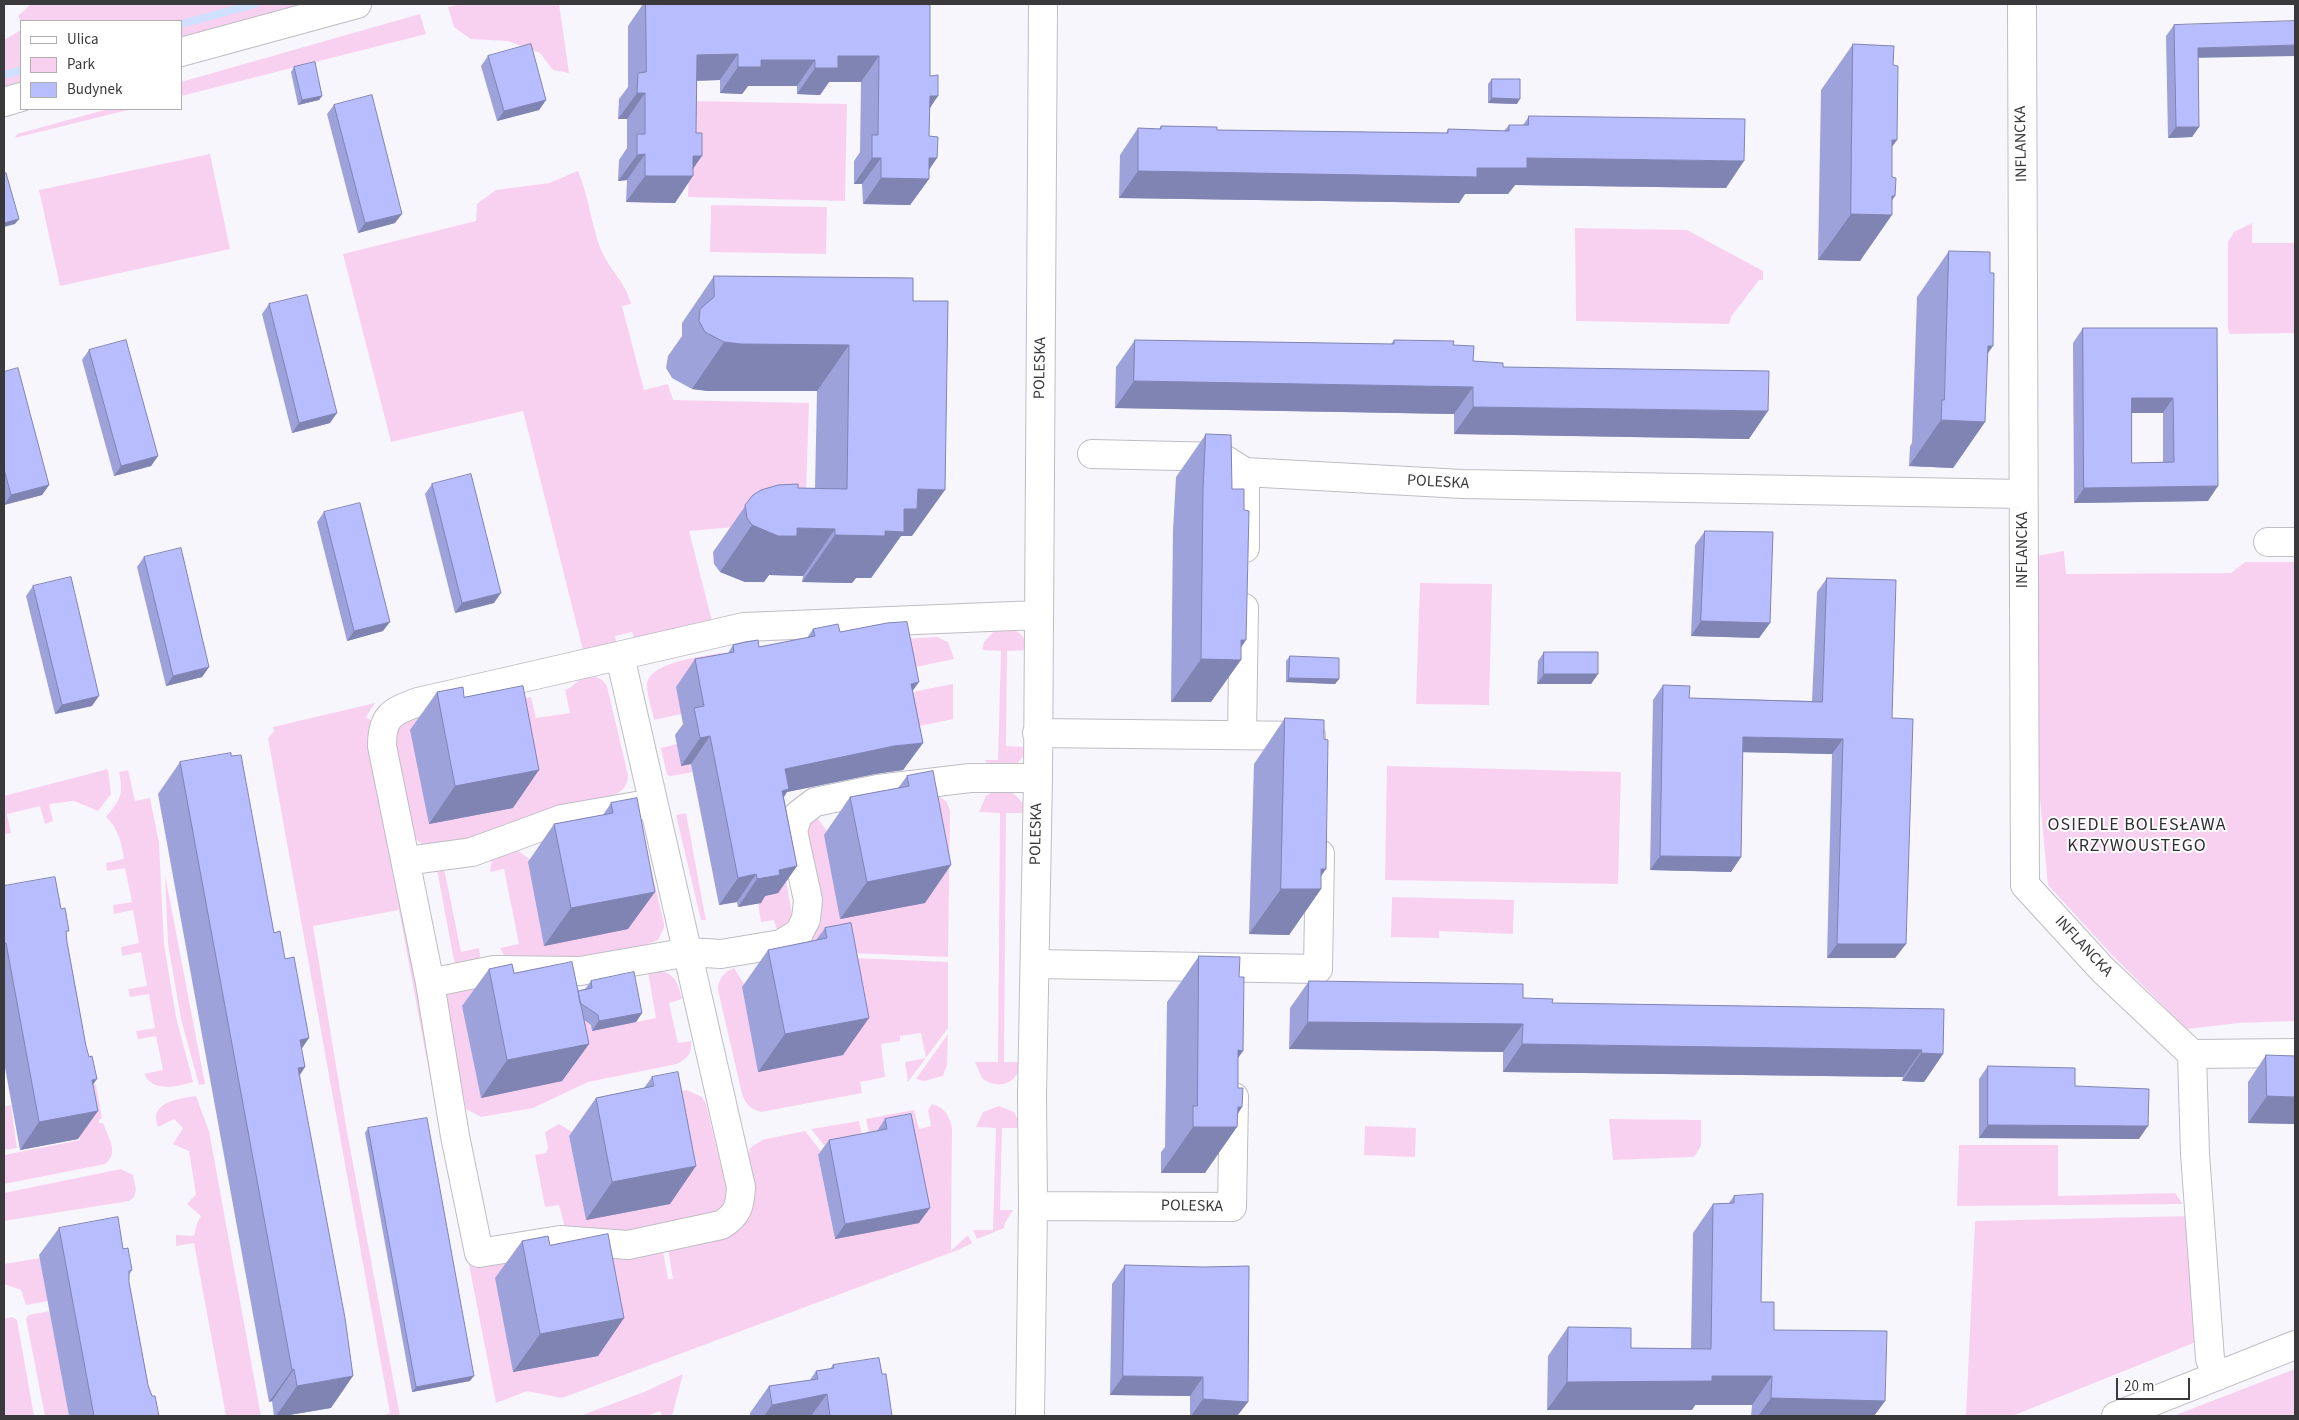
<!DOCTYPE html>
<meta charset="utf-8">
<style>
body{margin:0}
#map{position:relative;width:2299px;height:1420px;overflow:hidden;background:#f8f6fd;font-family:"Source Sans 3",sans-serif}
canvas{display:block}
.frame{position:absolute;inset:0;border:5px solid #3a393c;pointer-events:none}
.legend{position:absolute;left:20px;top:20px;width:162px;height:90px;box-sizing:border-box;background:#fff;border:1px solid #b0b0b1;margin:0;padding:6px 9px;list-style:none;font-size:15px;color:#3a393c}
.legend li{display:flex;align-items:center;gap:10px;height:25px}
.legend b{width:25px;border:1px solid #b0b0b1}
.scale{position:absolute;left:2116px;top:1378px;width:74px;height:22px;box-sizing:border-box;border:2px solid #3a393c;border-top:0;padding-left:6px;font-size:15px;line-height:18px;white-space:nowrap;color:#3a393c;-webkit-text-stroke:4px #fff;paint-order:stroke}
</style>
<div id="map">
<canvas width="2299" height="1420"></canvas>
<div class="frame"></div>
<ul class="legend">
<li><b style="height:6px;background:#fff"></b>Ulica</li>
<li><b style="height:14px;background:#f9d1f0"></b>Park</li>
<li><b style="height:14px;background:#b7bdfe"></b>Budynek</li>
</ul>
<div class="scale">20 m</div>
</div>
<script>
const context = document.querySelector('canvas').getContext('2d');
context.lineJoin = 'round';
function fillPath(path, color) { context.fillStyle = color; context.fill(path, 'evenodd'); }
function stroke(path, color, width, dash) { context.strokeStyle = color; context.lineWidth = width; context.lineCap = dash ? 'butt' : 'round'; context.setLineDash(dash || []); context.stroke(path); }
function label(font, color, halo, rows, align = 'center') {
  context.font = font + ' "Source Sans 3",sans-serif'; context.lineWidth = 4; context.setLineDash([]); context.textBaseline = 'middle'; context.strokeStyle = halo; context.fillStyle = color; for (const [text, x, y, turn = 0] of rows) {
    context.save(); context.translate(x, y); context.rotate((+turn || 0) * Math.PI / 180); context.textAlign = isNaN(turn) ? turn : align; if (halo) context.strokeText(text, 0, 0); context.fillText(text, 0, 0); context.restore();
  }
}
fillPath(new Path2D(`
 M31 4H308L181 40V21L21 22 18 16Z
 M463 4H559L569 73 553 70 540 53 508 41 471 39 454 27 448 7Z
 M420 14 426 34 181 96V82Z
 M21 30V85L4 90V40Z
 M691 101 847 104 845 201 688 197Z
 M108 109H132L15 138 17 134Z
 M210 154 230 249 60 286 39 190Z
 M578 171C589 197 591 224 601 250 610 270 626 283 631 304L622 306 644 390 668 384 673 400 809 403 805 521 689 531 712 621 635 641 632 632 615 636 617 645 584 654 523 411 391 442 343 254 476 221 477 204 496 190 549 183Z
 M711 205 827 207 826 254 710 252Z
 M2252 223V243H2295V333L2230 334 2228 329V242L2234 232Z
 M1575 228 1687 230 1763 271V280H1759L1731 317 1729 324 1576 321Z
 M2064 551 2066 574 2231 573 2245 562H2295V1021L2238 1023 2187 1029 2113 956 2048 885 2036 756V556Z
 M1420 583 1492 584 1489 705 1416 704Z
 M996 629C1015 629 1023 629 1028 650L1007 651 1006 746 1027 747C1021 769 1001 775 984 760H998L1001 651 982 650 984 642Z
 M937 637 948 642 954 659 892 672 803 644Z
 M720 653 724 654 681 714 654 720C652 709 647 696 647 686 647 662 702 657 720 653Z
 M591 675 601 679 607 686 628 775C628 788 620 793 609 797L476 837 423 845 413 837 393 743C398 697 467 718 496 724L520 699 531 697 536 718 570 713 565 690C576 687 575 678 591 675Z
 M953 684V719L896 731 897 695Z
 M375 703 366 717 375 723 473 1264 522 1254 582 1272V1256L663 1251 668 1279H673L668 1249C703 1243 757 1239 754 1190 753 1176 745 1163 750 1148L762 1140 805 1131 823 1154 818 1155 835 1239 871 1144 866 1119 914 1110 919 1129 931 1126 928 1110 932 1104C944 1107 950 1116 952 1128L951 1251 968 1235 972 1243 958 1250 562 1398 527 1391 496 1403 436 1096 429 1072 399 910 313 926 346 1126 400 1416H381L390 1413 268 738 274 731 273 727Z
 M677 744 681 766 691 764 693 772 671 776 667 775 661 748Z
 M1387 766 1621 772 1618 884 1385 880Z
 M108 769 111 794 98 811 74 801 49 804 53 821 45 824 40 806 7 814 11 833 4 834V796Z
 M128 770 135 801 150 798 159 843 164 944 176 1017 193 1082C175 1087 154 1093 144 1074L163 1070 156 1036 138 1039 136 1031 155 1028 149 994 130 997 128 989 147 986 141 952 122 956 121 947 139 943 133 910 114 914 113 905 132 902 125 868 107 871 106 863 124 859C122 844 118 828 106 817 120 800 124 795 119 772Z
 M993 791H1011L1024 804 1026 813H1006L1004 1062H1022C1017 1084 999 1091 982 1078L975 1062H998L1000 813 979 812 986 796Z
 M937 795 947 802 950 811 948 957 799 951 814 934 819 922 806 836 810 821 816 816 829 834Z
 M686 813 704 910 706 920H701L676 815Z
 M643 836 664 923V928L658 940 611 958 506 959 500 948 519 944 504 869 490 872 492 859 517 850 532 861Z
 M779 841 792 914 788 925 777 931 774 920 761 922 758 903 761 902Z
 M443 863 461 952 479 948 481 962 456 971 437 870Z
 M165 875 205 1084 199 1085 181 1019 168 944Z
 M1392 897 1514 900 1513 934 1439 931V938L1391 937Z
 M807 956 948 962V1028L908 1082 905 1062 926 1058 921 1033 900 1036V1041L881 1044 885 1077 860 1082 862 1093 761 1112C751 1109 746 1105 742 1094L718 990C718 979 724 972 734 968L746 987 742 988 759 1072Z
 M662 971C676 975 679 986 682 999L669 1003 678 1043 691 1041C693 1052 687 1059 677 1064L588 1082 533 1108 481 1117 466 1109 443 995 489 986 577 1008 590 1021 592 1031 656 1018 648 972Z
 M948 1034 947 1065 943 1076 924 1081 916 1079Z
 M90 1082 96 1085 102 1119H99V1123H103C108 1137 120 1153 105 1164L4 1184V1155L80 1140 75 1109Z
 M687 1090 702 1097 706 1104 727 1192C726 1203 722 1208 713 1213L625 1231 565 1228 559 1205 545 1207 535 1155 546 1153 548 1148 545 1132 559 1124 576 1134 569 1136 586 1220 680 1091Z
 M196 1096 209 1131 261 1416H226L194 1243 176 1246V1235L194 1236 197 1223 201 1216 187 1204 196 1194 189 1151 173 1144 183 1128 174 1119 158 1127C148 1102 178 1099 196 1096Z
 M11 1105 17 1148 4 1150V1107Z
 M999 1106 1014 1112 1022 1128H1002L1000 1210H1013L1005 1223 1004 1228 977 1239 973 1230H993L996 1128 976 1127 983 1112Z
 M1609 1119 1701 1120V1146L1694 1157 1613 1160Z
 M859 1121 863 1141 826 1148 811 1129Z
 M1365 1126 1416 1128 1415 1157 1364 1155Z
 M1959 1145H2058V1196L2175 1193 2183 1204 1957 1206Z
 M121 1169 133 1175 136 1190 134 1197 129 1201 4 1221V1193Z
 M2188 1216 2196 1342 2012 1416H1966L1975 1221Z
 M40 1258 48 1301 26 1305 21 1290 4 1284V1264Z
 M50 1311 69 1416H45L26 1319 28 1315Z
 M12 1317 17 1320 34 1416H4V1319Z
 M2295 1369V1416H2173Z
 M683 1374 672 1416H662L660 1411 647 1416H580L644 1392Z`), '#f9d1f0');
stroke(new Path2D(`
 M181 24 255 4
 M4 75 21 70`), '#cfe0fe', 8);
const street = new Path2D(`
 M2022 4 2025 885 2103 970 2192 1054 2195 1154 2210 1359 2217 1376
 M1092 454 1221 457 1245 472 1462 484 2023 494
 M2268 542H2295
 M1245 548V472
 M620 656 741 1187C740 1206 738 1215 721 1225L628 1245 560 1240 479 1253 455 1136 430 983 382 746C382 716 391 712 418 702L744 627 1038 615
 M1037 733 1311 736
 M1242 734 1244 608
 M406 861 472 852 562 819 642 805
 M1036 964 1318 969 1320 854
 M430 983 494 970 580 971 689 952 721 954 781 944 799 933 806 919 808 900 793 831 798 815 815 802 878 789 970 778H1038
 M2192 1054 2295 1053
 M1033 1206 1232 1207 1234 1097
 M1030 1416 1033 1206 1032 1095 1038 778 1043 4`);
const secondary = new Path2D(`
 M181 52 357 4
 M4 102 21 97
 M2116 1416 2295 1345`);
stroke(street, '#bfbdc4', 30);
stroke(secondary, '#bfbdc4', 30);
stroke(street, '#fff', 28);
stroke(secondary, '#fff', 28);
fillPath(new Path2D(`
 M643 4H930L929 136 937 158 929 169V179L910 205 863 204 862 184H854V161L860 152 861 82H829L820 95 797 94V86H748L742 94 720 93V80L697 81 693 168 675 203 626 202 627 180 618 181 619 160 627 148V119H618L619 99 628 87V26Z
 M2174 25 2198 58 2199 127 2192 137 2168 138 2166 36Z
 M1853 44 1892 146V201L1860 261 1818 260 1821 90Z
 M488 56 546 100 539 110 497 121 481 66Z
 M294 67 322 96 319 100 298 105 291 72Z
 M1492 79 1517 104 1488 103V84Z
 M334 105 395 223 358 233 327 114Z
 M1529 116 1726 188 1515 185 1508 194H1465L1459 203 1119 198 1120 155 1138 128 1159 129 1161 126 1217 130 1446 133 1448 129 1504 131 1509 125H1523Z
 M1949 251 1985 422 1953 468 1909 466 1910 446 1912 443 1917 297Z
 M714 276 913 278 912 536H901L871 578H856L852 583 802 582 803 576 769 575 764 582H745L720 572 714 564 713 552 753 495 798 488H815L817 391H708L692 389 672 378 666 368 668 356 682 336V323Z
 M269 304 330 423 292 433 262 314Z
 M2083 328H2217L2208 501 2074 503 2073 343ZM2132 413H2163V462L2132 463Z
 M1135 340 1391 344 1394 340 1453 345 1473 361 1503 367 1749 439 1454 434V414L1115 408 1116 367Z
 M89 350 158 456 151 466 114 476 82 360Z
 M4 372 49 485 42 495 4 505Z
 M1206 434 1232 489 1211 702H1171L1173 531 1176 477Z
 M432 484 494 603 455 613 425 494Z
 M324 512 383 631 347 641 317 522Z
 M1705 531 1770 623 1759 638 1691 636 1695 545Z
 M144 557 209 667 202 677 166 686 137 567Z
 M1827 578 1892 718 1906 944 1895 958H1827L1832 754 1743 752 1741 857 1731 872 1650 870 1653 700 1663 685 1689 698 1812 701 1817 592Z
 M33 586 92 706 55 714 26 596Z
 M813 629 840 632 913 691 923 743 903 770 875 774 787 792 784 797 797 866 778 893 765 896 761 903 738 907 737 902 719 905 691 764 681 766 675 735 683 724 676 687 695 659 728 653 733 645 759 647 807 638Z
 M1544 652 1598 674 1591 684H1537L1538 661Z
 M1290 656 1339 679 1335 684 1286 682V661Z
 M437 692 464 697 513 808 429 824 410 730Z
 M1285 718 1324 739 1326 869 1321 876V889L1289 935 1249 934 1254 764Z
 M180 762 274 933 285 959 309 1038 301 1048 305 1067 300 1075 331 1408 283 1416H274L272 1401 269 1402 158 794Z
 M933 771 925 903 840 919 824 835 850 797 898 788 907 776Z
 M637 798 628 929 544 946 528 862 554 824 603 815 611 803Z
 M4 886 61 909 66 935 67 942 93 1085 78 1139 20 1150 4 1062Z
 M851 923 843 1055 758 1072 742 987 768 950 816 940 825 928Z
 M1199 956 1238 1058V1088L1242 1107 1238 1114 1205 1173H1161V1152L1165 1147 1167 1002Z
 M489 969 514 973 578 991 585 989 591 981 642 1013 636 1022 592 1031 591 1025 584 1020 589 1044 562 1081 481 1098 462 1006Z
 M1309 981 1523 998 1552 1003 1944 1009 1943 1054 1924 1082 1902 1081 1903 1077 1503 1072V1052L1289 1049 1290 1008Z
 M2266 1055 2295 1124 2248 1123V1082Z
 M1988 1066 2075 1086 2139 1139 1979 1138V1079Z
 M652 1077 670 1204 586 1220 569 1136 596 1098 644 1088Z
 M885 1119 919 1223 835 1239 818 1155 829 1140 877 1131Z
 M368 1128 470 1381 412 1392 365 1133Z
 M1734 1196 1761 1302 1774 1330 1885 1401 1874 1416H1751L1752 1405H1695L1692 1410H1547L1548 1356 1568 1327 1631 1348 1691 1349 1693 1233 1713 1204 1729 1203Z
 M59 1228 132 1270 129 1275V1282L148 1385 159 1416H69L39 1255Z
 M522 1241 550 1245 624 1318 598 1356 513 1372 495 1278Z
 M1125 1265 1248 1402 1237 1416H1190V1396L1110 1395 1112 1284Z
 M833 1365 882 1374 892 1416H750V1413L769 1386 810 1380 816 1371 830 1369Z`), '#9da3da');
fillPath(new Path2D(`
 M2295 45V56L2190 58 2198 48Z
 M738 54 720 80 679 81 697 55Z
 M838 56H879L861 82H829L820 95 797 94 815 68Z
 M761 60H815L797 86H748L742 94 720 93 738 67Z
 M637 93H645L627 119H618Z
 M322 96 319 100 298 105 302 100Z
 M930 96H938L920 123Z
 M1492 98 1520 99 1517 104 1488 103Z
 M546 100 539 110 497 121 504 111Z
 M2176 127H2199L2192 137 2168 138Z
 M1892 140H1897L1864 186Z
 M645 154 627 180 618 181 637 155Z
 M693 156H702L688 176H693L675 203 626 202 645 176Z
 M872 158H881L862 184H854Z
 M929 158H937L923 179H929L910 205 863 204 881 178Z
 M1527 158 1744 161 1726 188 1515 185 1508 194H1465L1459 203 1119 198 1138 171 1477 168Z
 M1892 196H1895L1882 215H1892L1860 261 1818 260 1851 214Z
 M402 214 395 223 358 233 365 223Z
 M19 219 15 224 4 227V223Z
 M724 342 849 345 817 391H708L692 389Z
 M1988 346H1993L1961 392Z
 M1134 381 1473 387 1454 414 1115 408Z
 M2132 398H2173L2163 413H2122Z
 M1473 407 1768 411 1749 439 1454 434Z
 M337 413 330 423 292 433 299 423Z
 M1941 420 1985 422 1953 468 1909 466Z
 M158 456 151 466 114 476 121 466Z
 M49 485 42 495 4 505 11 495Z
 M2218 486 2208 501 2074 503 2084 488Z
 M918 489 945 490 912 536H901L871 578H856L852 583 802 582 835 535Z
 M752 525 797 528 835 529 803 576 769 575 764 582H745L720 572Z
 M501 593 494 603 455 613 462 603Z
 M1701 621 1770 623 1759 638 1691 636Z
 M390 622 383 631 347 641 354 631Z
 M1241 640H1246L1233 660H1241L1211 702H1171L1201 659Z
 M209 667 202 677 166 686 173 676Z
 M1544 674H1598L1591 684H1537Z
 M1289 678 1339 679 1335 684 1286 682Z
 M919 682 899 710 911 684Z
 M99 696 92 706 55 714 62 705Z
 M710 736 691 764 681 766 700 738Z
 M1743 737 1843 739 1832 754 1733 752Z
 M923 743 903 770 875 774 787 792 770 817 785 769 894 746Z
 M539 770 513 808 429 824 455 786Z
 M1660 856 1741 857 1731 872 1650 870Z
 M951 865 925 903 840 919 867 882Z
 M797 866 778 893 765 896 761 903 738 907 757 879 779 870Z
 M1321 869H1326L1312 889H1321L1289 935 1249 934 1281 889Z
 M756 874 737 902 719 905 738 878Z
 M655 892 628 929 544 946 571 908Z
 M1837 944H1906L1895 958H1827Z
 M642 1013 636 1022 592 1031 599 1021Z
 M869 1018 843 1055 758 1072 785 1034Z
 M1308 1022 1523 1024 1503 1052 1289 1049Z
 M309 1038 287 1070 300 1040Z
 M589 1044 562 1081 481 1098 507 1060Z
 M1522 1044 1922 1050 1903 1077 1503 1072Z
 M1238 1050 1243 1051 1211 1096Z
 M1921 1053 1943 1054 1924 1082 1902 1081Z
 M305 1067 283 1099 298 1068Z
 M97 1079 78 1106 92 1080Z
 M2267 1096 2295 1097V1124L2248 1123Z
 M1238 1107H1242L1228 1127H1237L1205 1173H1161L1193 1127Z
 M98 1111 78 1139 20 1150 39 1122Z
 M1988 1125 2148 1126 2139 1139 1979 1138Z
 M696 1166 670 1204 586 1220 612 1182Z
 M930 1208 919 1223 835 1239 845 1224Z
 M624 1318 598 1356 513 1372 540 1334Z
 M294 1369 272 1401 269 1402 292 1370Z
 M353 1376 331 1408 283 1416H276L297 1386Z
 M474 1376 470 1381 412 1392 416 1387Z
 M1123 1376 1203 1377 1190 1396 1110 1395Z
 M1712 1376H1772L1752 1405H1695L1692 1410H1547L1567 1382Z
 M827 1394 811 1416H764L772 1405Z
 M1771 1398 1885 1401 1874 1416H1758Z
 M1203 1399 1248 1402 1237 1416H1191Z`), '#8084b2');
const building = new Path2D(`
 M646 4H930V76L938 75V96H930L929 136 938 137 937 158H929V179L881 178V158H872V135H878L879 56H838V68H815V60H761V67H738V54L697 55 696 133H702V156H693V176H645V154L637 155V134H645V93H637L638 73 646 72Z
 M2295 21V45L2198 48 2199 127H2176L2174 25Z
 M531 44 546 100 504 111 488 56Z
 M1853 44 1894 46 1893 65 1898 66 1897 140H1892V177L1896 178 1895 196H1892V215L1851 214Z
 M315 62 322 96 302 100 294 67Z
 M1492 79H1520V99L1492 98Z
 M372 95 402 214 365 223 334 105Z
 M1529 116 1745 119 1744 161 1527 158V168H1477V177L1138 171V128L1161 129V126L1217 127V130L1448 133V129L1509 131V125H1528Z
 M6 173 19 219 4 223V174Z
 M1949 251 1990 252V273H1994L1993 346H1988L1985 422 1941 420 1942 400H1944Z
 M714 276 913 278V301H948L945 490 918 489 917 509H904V532L885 531V536L835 535V529L797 528V536H778L752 525 747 518 745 505 753 495 761 490 778 485 798 484V488L847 489 849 345 741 344 724 342 705 332 699 321 700 309 714 297Z
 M307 295 337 413 299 423 269 304Z
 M2083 328H2217L2218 486 2084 488ZM2132 398H2173L2174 462 2132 463Z
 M126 340 158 456 121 466 89 350Z
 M1135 340 1394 344V340L1454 341 1453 345 1474 346 1473 361 1503 363V367L1769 371 1768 411 1473 407V387L1134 381Z
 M18 368 49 485 11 495 4 469V372Z
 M1206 434 1231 435 1232 489H1244V510L1249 511 1246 640H1241V660L1201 659 1203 489Z
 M471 474 501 593 462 603 432 484Z
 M360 503 390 622 354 631 324 512Z
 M1705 531 1773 532 1770 623 1701 621Z
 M181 548 209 667 173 676 144 557Z
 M71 577 99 696 62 705 33 586Z
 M1827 578 1896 580 1892 718 1913 719 1906 944H1837L1843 739 1743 737 1741 857 1660 856 1663 685 1690 686 1689 698 1822 702Z
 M907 622 919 682 911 684 923 743 894 746 785 769 789 789 782 791 797 866 779 870 780 875 757 879 756 874 738 878 710 736 700 738 694 708 704 706 695 659 734 652 733 645 746 642 758 640 759 647 815 636 813 629 838 624 840 632 887 623Z
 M1544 652H1598V674H1544Z
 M1290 656 1339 658V679L1289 678Z
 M523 686 539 770 455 786 437 692 463 687 464 697Z
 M1285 718 1324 720V739L1328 740 1326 869H1321V889H1281Z
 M231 753V756L241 755 274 933 280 931 285 959 294 957 309 1038 300 1040 305 1067 298 1068 345 1318 353 1376 297 1386 294 1369 292 1370 180 762Z
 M933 771 951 865 867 882 850 797 909 786 907 776Z
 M637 798 655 892 571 908 554 824 613 813 611 803Z
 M55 877 61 909 65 908 69 931H66L67 942 86 1046 89 1057 92 1056 97 1079 92 1080 98 1111 39 1122 6 943H4V886Z
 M851 923 869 1018 785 1034 768 950 827 938 825 928Z
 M1199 956 1240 957 1239 977H1244L1243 1051 1238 1050V1088H1243L1242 1107H1238L1237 1127H1193V1106H1197Z
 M572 962 589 1044 507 1060 489 969 512 964 514 973Z
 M634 972 642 1013 599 1021 598 1015 580 1003 578 991 592 988 591 981Z
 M1309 981 1523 984V998L1553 999 1552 1003 1944 1009 1943 1054 1921 1053 1922 1050 1522 1044 1523 1024 1308 1022Z
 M2266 1055 2295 1056V1097L2267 1096Z
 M1988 1066 2075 1068V1086L2149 1089 2148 1126 1988 1125Z
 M678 1072 696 1166 612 1182 596 1098 654 1086 652 1077Z
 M911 1114 930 1208 845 1224 829 1140 887 1129 885 1119Z
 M427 1118 474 1376 416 1387 368 1128Z
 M1763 1194 1761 1302H1774V1330L1887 1331 1885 1401 1771 1398 1772 1376H1712V1381L1567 1382 1568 1327 1631 1328V1348L1711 1349 1713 1204 1734 1203V1196Z
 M118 1217 123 1249 128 1248 132 1270 129 1271V1282L148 1385 152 1396H155L159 1416H94L59 1228Z
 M608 1234 624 1318 540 1334 522 1241 548 1236 550 1245Z
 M1125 1265 1204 1267 1249 1266 1248 1402 1203 1399V1377L1123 1376Z
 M879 1358 882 1374H886L892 1416H830L827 1394 772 1405 769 1386 818 1379 816 1371 834 1368 833 1365Z`);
fillPath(building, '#b7bdfe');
stroke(building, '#8084b2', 1);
label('16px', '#3a393c', '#fff', [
 ["INFLANCKA",2022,144,-91],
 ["POLESKA",1041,368,-89],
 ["POLESKA",1438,483,3],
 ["INFLANCKA",2023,550,-90],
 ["POLESKA",1037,834,-89],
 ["INFLANCKA",2083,947,47],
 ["POLESKA",1192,1207,1]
]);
context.letterSpacing = '1px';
label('18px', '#302e34', '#fff', [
 ["OSIEDLE BOLESŁAWA",2137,826],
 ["KRZYWOUSTEGO",2137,847]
]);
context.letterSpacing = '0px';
</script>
